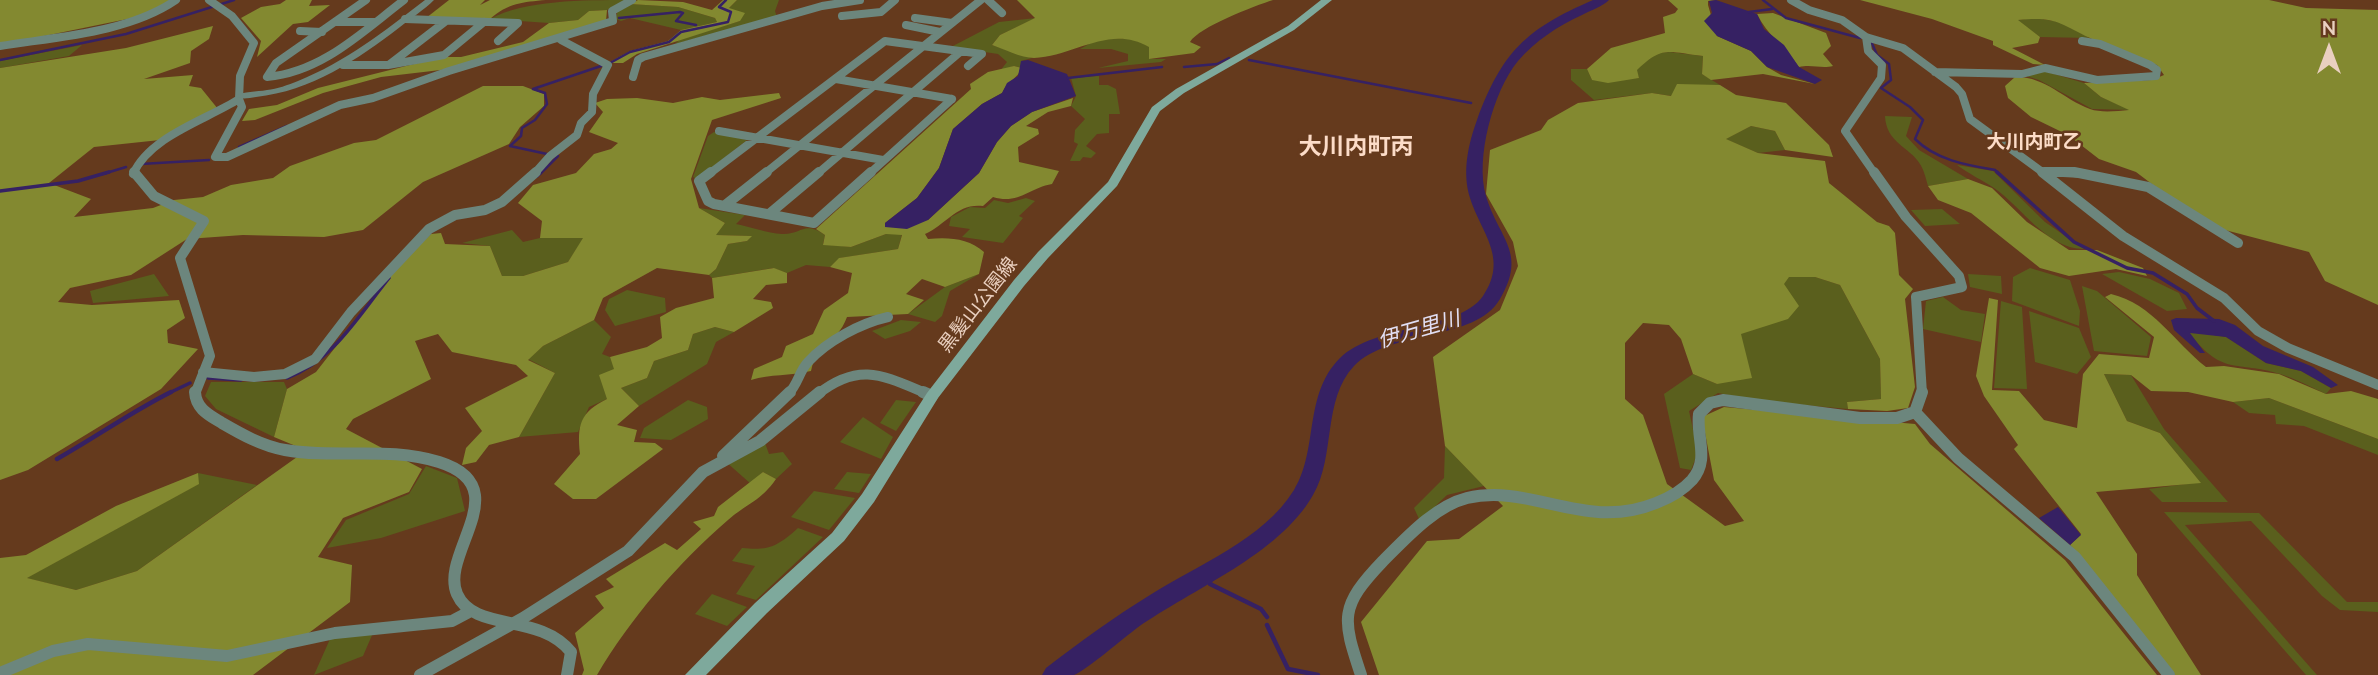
<!DOCTYPE html>
<meta charset="utf-8">
<style>
body{margin:0}
#map{position:relative;width:2378px;height:675px;overflow:hidden;background:#653a1d;font-family:Mulish,sans-serif}
canvas{display:block}
.north{position:absolute;left:2294px;top:14px;width:70px;height:70px;-webkit-text-stroke:5px #653a1d;paint-order:stroke;rotate:0deg;font-size:19px;font-weight:700;line-height:28px;text-align:center;color:#ead0c0}
.north::after{content:'';display:block;margin:auto;width:24px;height:32px;background:#ead0c0;clip-path:polygon(50% 0,100% 100%,50% 72%,0 100%)}
</style>
<div id="map">
<canvas width="2378" height="675"></canvas>
<div class="north">N</div>
</div>
<script>
const context = document.querySelector('canvas').getContext('2d');
context.lineJoin = 'round';
function fillPath(path, color) { context.fillStyle = color; context.fill(path, 'evenodd'); }
function stroke(path, color, width, dash) { context.strokeStyle = color; context.lineWidth = width; context.lineCap = dash ? 'butt' : 'round'; context.setLineDash(dash || []); context.stroke(path); }
function label(font, color, halo, rows, align = 'center') {
  context.font = font + ' Mulish,"Noto Sans JP",sans-serif'; context.lineWidth = 5; context.setLineDash([]); context.textBaseline = 'middle'; context.strokeStyle = halo; context.fillStyle = color; for (const [text, x, y, turn = 0] of rows) {
    context.save(); context.translate(x, y); context.rotate((+turn || 0) * Math.PI / 180); context.textAlign = isNaN(turn) ? turn : align; if (halo) context.strokeText(text, 0, 0); context.fillText(text, 0, 0); context.restore();
  }
}
fillPath(new Path2D(`
 M627 0 607 10 589 11 578 20 549 23 490 19C524 0 584 0 627 0Z
 M737 0H779L775 11 777 17 675 44 680 39 740 21 729 8Z
 M630 4 678 7 715 18 717 22 681 30 630 18 621 21 616 19 618 8Z
 M1036 18 1000 35 992 45 1032 58 1021 61 1022 68 1014 66 1000 71 1007 62 998 54 951 47 999 22Z
 M2036 18 2066 23 2089 38 2040 37 2016 20Z
 M1134 38 1150 47 1149 59H1166L1161 62 1098 68 1128 61V54L1111 49H1080L1098 39Z
 M82 45 69 56 0 68V61Z
 M1670 52 1703 56 1702 74 1720 85H1678L1672 96 1652 93 1594 100 1571 80V69H1587L1592 80 1639 78 1636 70 1654 53Z
 M2044 71 2084 83 2101 97 2131 110 2092 109 2039 80 2026 76Z
 M1099 76V85H1108L1116 89 1120 114H1109V133L1097 134 1086 146 1096 153 1091 158 1083 157 1080 161H1070L1078 144 1074 142 1075 130 1085 119 1071 106 1076 96 1071 78Z
 M1885 116 1912 117 1906 136 1919 150 1968 179 1928 186C1926 179 1924 170 1920 164 1910 147 1886 143 1885 116Z
 M1751 126 1775 131 1785 150 1758 153 1725 139Z
 M714 132 747 140 697 179 693 177 708 136Z
 M1957 165 1993 171 2045 222 2084 249C2047 249 2022 207 1994 188 1982 180 1969 174 1957 165Z
 M1026 198 1035 201 1019 216 1023 218 1003 243 962 237 970 229 949 226 951 217 970 207 985 208 994 200 1008 203Z
 M699 208 745 215 736 224C751 227 767 233 782 234 802 235 803 220 825 235L823 244 851 247 886 234H902L898 249 840 258 830 267 806 265 787 273 773 268 712 278 709 275 716 269 728 244 747 241 751 236 715 235 725 223Z
 M1942 209 1960 224 1925 226 1911 210Z
 M512 230 523 242 540 238H584L568 262 523 276H502L490 246 462 243Z
 M2030 268 2070 280 2080 311 2079 326 2012 301 2013 277Z
 M2119 272 2150 279 2179 293 2187 309 2167 311 2102 274Z
 M154 274 169 296 93 303 90 291Z
 M979 274 950 291 942 316 935 322 908 314 945 287Z
 M1968 274 2001 276 2002 294 1970 287Z
 M1789 276 1815 277 1840 285 1880 359 1881 399 1847 402 1848 409 1760 401 1718 393 1689 411 1698 452 1691 470 1680 468 1664 394 1693 374 1717 384 1740 334Z
 M2082 286 2097 291 2151 337 2147 356 2094 351Z
 M627 290 665 298 666 312 615 326 605 310 609 299Z
 M1943 297 1961 310 1985 314 1981 342 1923 329 1926 301Z
 M2001 301 2022 307 2027 389 1994 388Z
 M2029 311 2079 328 2091 357 2077 374 2035 362Z
 M594 320 611 337 602 354 610 357 615 369 607 399 589 407 578 432 519 437 555 373 528 359 543 346Z
 M901 320 921 322 910 331 885 339 872 331Z
 M715 327 734 332 716 342 707 364 639 406 621 388 647 378 654 361 688 350 693 334Z
 M2196 332 2226 337 2266 363 2301 371 2331 388 2326 394C2311 387 2296 379 2280 374 2235 360 2224 377 2189 333Z
 M2104 374 2131 375 2164 429 2228 502H2162L2149 489 2200 482 2160 433 2127 421Z
 M211 382H284L287 389 274 437 216 409 205 396Z
 M2269 398 2378 439V455L2304 426 2276 424 2275 415 2249 413 2233 402Z
 M688 400 707 407 708 419 671 440 640 438 644 428Z
 M896 400 916 402 896 431 880 423Z
 M863 417 893 437 881 459 840 442Z
 M765 443 769 454 783 452 792 464 776 479 763 472 751 484 725 461Z
 M1445 446 1484 486 1447 495 1420 521 1414 508 1444 478Z
 M426 466 457 478 465 511 381 538 327 548 346 520 409 494Z
 M847 472 871 474 859 493 834 489Z
 M198 473 257 485 137 571 76 590 26 578 198 484Z
 M814 491 855 498 829 530 791 517Z
 M2164 512 2259 513 2347 602H2378V612L2340 610 2322 596 2251 521 2185 525 2317 675H2306Z
 M798 528 823 537 756 600 736 594 755 566 732 561 742 548C769 551 778 546 798 528Z
 M712 594 747 607 727 626 695 614Z
 M373 633 363 656 314 675 330 639Z`), '#5a5f1d');
fillPath(new Path2D(`
 M0 0H173L142 16 0 45Z
 M286 0H312L309 6 330 5 308 22 293 24 257 57 261 41 241 18 261 7 280 4Z
 M449 0H485L480 5 490 0H546C523 2 508 3 490 19L426 18Z
 M638 0 683 2 712 10 723 0H737L729 8 745 13 740 21 637 54 623 63H608L630 51 668 41 681 30 717 22 715 18 678 7 630 4Z
 M1017 0H1273C1254 6 1199 27 1190 42L1201 47 1194 53 1149 59V47C1110 24 1075 56 1034 58 1021 58 1004 49 992 45L1000 35 1035 18Z
 M1668 0H1716L1708 1V5L1717 36 1751 51 1767 67 1781 75 1815 84 1763 74 1711 80 1702 74 1703 56C1668 52 1663 45 1637 70L1639 78 1608 83 1592 80 1587 69 1611 48 1665 33 1663 17 1675 13 1678 9Z
 M1860 0H2269L2306 8 2378 10V305L2325 281 2309 252 2225 230 2165 194 2136 172 2099 159 2068 135 2031 117 2008 98 2005 86 2015 77C2045 76 2063 99 2090 109 2101 113 2117 111 2129 110L2101 97 2084 83 2152 80 2164 75 2157 65C2135 56 2111 49 2090 38 2059 23 2055 16 2018 20L2040 37 2038 43 2012 48 2045 65 2033 64 1993 45V41L1932 19Z
 M607 10 606 21 449 69 381 77 323 93 255 120 242 121 249 109 277 105 318 88 442 57H461L523 42 549 23 578 20 589 11Z
 M1773 13 1826 33 1831 46 1823 54 1833 66C1821 69 1812 64 1799 67 1786 48 1767 35 1757 14Z
 M213 26 209 39 191 51 190 63 144 79 193 75 189 86 201 88 218 109 160 140 94 147 49 183 91 199 74 217 153 208 174 200 203 197 231 185 273 178 290 166 354 143 376 140 483 86H523L544 94V106L520 127 509 144 423 182 363 230 324 237 243 235 187 239 131 275 70 288 58 302 92 305 179 300 185 318 167 330 168 343 198 349 161 389 28 470 0 480V68L126 48Z
 M1014 66 1022 68C1017 79 1007 82 1002 93L982 104 953 129 939 168 917 198 885 223 928 220 979 173 997 142 1011 126 1032 112 1073 98 1071 106 1048 112 1026 126 1038 129 1039 134 1018 147 1019 162 1059 171 1052 184C1029 188 1018 205 993 197L983 206C957 203 947 224 925 234L928 239C948 237 969 238 984 252L979 274 945 287 922 279 906 294 924 300 908 314 847 317C836 346 818 340 811 371 789 376 771 374 751 380L754 369 782 357 786 346 813 334 824 310 848 293 852 273 830 267 839 258 898 249 902 235 886 234 851 247 823 245 825 235 816 229 971 89 970 84 988 72Z
 M1677 84 1720 85 1736 95 1786 103 1829 145 1833 157 1785 150 1775 131 1751 126 1726 139 1758 153 1825 161 1829 183 1877 222 1889 226 1895 233 1899 275 1913 289 1905 299 1915 387 1908 408 1887 411 1848 409 1847 402 1881 399 1880 359 1840 285 1815 277H1789L1784 284 1799 306 1788 319 1741 334 1752 378 1717 384 1693 374 1681 339 1669 325 1643 323 1625 343V399L1643 415 1667 484 1725 526 1744 521 1714 480 1702 417 1724 407 1915 424 1930 444 2065 560 2157 675H1379L1361 622 1427 541 1459 539 1503 506 1445 446 1433 357 1500 310 1518 266 1513 242 1486 194 1490 150 1541 130 1548 120 1578 103 1652 93 1671 96Z
 M779 93 781 98 712 120 691 179 699 208 725 223 716 235 752 236 747 241 728 244 716 269 709 275 657 268 603 298 594 320 543 346 528 360 555 373 519 437 489 445 476 462 462 465 466 448 482 431 465 408 528 376 516 365 452 352 438 334 415 341 431 379 353 419 346 429 422 469 409 492 343 518 318 557 352 565 350 602 253 675H0V558L26 555 116 506 198 473 199 484 27 578 76 590 137 571 297 457 303 449 274 437 287 389 316 372 405 258 431 234 441 233 445 244 490 246 502 276H523L568 262 583 238H540L542 221 518 203 533 185 576 173 594 154 611 149 618 143 589 132 603 112 595 103 607 99 637 98 673 103 702 97 720 100Z
 M1968 179 1992 188 2027 222 2069 250H2097L2143 268 2147 276 2116 269 2069 276 2040 268 1971 213 1938 200 1928 186Z
 M774 268 787 273V283L766 285 753 299 771 302 773 308 734 332 715 327 693 334 688 350 654 361 647 378 621 388 639 406 617 425 637 430 634 442 655 443 663 449 596 499H573L554 484 580 454C577 425 580 412 607 399L599 375 614 369 610 357 647 347 662 338 660 317 676 308 714 298 712 278Z
 M2111 294C2153 304 2174 342 2206 367L2224 366 2279 374 2326 394 2351 391 2378 399V439L2269 398 2233 402 2188 392 2151 391 2131 375 2104 374 2127 421 2160 433 2201 483 2096 492 2137 554V575L2201 675H2175L2070 545 2081 534 2014 449 2018 445 1984 396 1976 376 1989 298 1998 300 1992 390 2019 391 2044 420 2077 428 2083 374 2099 354 2149 358 2154 337 2105 297Z
 M763 472 776 479C761 501 746 504 728 520 678 563 630 619 597 675H582L584 670 575 633 604 608 595 596 614 587 606 579 665 543 677 550 701 529 693 522 714 516 718 507Z`), '#838930');
fillPath(new Path2D(`
 M1716 0 1757 14 1764 29 1784 45 1799 67 1822 80 1815 84 1767 67 1751 51 1717 36 1704 21 1712 13 1709 1Z
 M1028 60 1067 74 1076 96 1032 112 1011 126 997 142 979 173 928 220 907 229 885 227V223L917 198 939 168 953 129 982 104 1002 93 1007 83 1018 76 1021 61Z
 M2176 318 2219 319 2235 325 2263 346 2313 367 2338 385 2331 388 2301 371 2266 363 2226 337 2190 333 2205 353H2200L2174 330 2171 320Z
 M2058 507 2081 535 2070 545 2039 518Z`), '#362163');
stroke(new Path2D(`
 M1763 0 1786 18 1860 38
 M1749 12 1772 9
 M619 18 680 12 683 13 676 21 696 25
 M1871 41 1877 55 1889 64 1891 80 1881 88 1910 107 1923 120 1915 139C1936 160 1966 165 1995 170L1999 174
 M0 60 126 34 234 0
 M1249 60 1471 103
 M610 63 630 52 669 42 681 32 728 22 731 12 719 7 726 0
 M1184 67 1217 64 1229 58
 M1068 78 1162 67
 M239 147 287 126
 M547 154 510 146 521 136 522 128 535 120 547 104 545 93 533 89 601 66
 M141 164 209 160
 M103 174 126 167
 M540 174 558 156`), '#362163', 2.5);
stroke(new Path2D(`
 M1997 172 2074 242 2127 268 2153 273 2187 294 2197 308 2214 321
 M537 176 541 172
 M0 191 78 181 109 172
 M208 378 241 380
 M287 378C333 361 359 315 389 278
 M167 394 190 383`), '#362163', 3.5);
stroke(new Path2D(`
 M57 459C96 437 131 412 171 392
 M1211 573 1210 584 1261 609 1267 617
 M1267 625 1288 669 1318 675`), '#362163', 4.5);
fillPath(new Path2D(`
 M1593 0H1609C1602 7 1591 10 1582 15 1558 26 1535 41 1518 61 1493 91 1475 159 1486 196 1498 238 1528 252 1500 299 1475 342 1390 329 1354 366 1322 400 1336 456 1313 495 1279 555 1192 589 1137 628 1125 637 1085 671 1074 675 1065 675 1051 675 1042 675L1046 668C1080 642 1114 617 1150 595 1197 565 1263 540 1294 490 1319 449 1303 395 1340 358 1375 324 1460 330 1483 296 1509 258 1481 233 1470 198 1462 172 1468 145 1477 120 1502 52 1526 29 1593 0Z`), '#362163');
stroke(new Path2D(`
 M366 0 276 63 267 77C322 72 362 32 404 0
 M988 0 1002 13
 M1791 0 1809 10 1842 20 1866 37 1903 48 1956 87 1962 94 1970 119 2045 174
 M842 16 881 12 895 0
 M915 18 952 23
 M405 19 518 23 498 41
 M336 22H374
 M906 25 940 32
 M300 31 322 32
 M1866 37 1868 51 1882 65 1881 78 1845 131 1875 174
 M0 46C56 37 128 33 176 0
 M390 64 446 21
 M343 65H388L444 55 484 22
 M1935 72 2022 74 2045 68 2097 80 2156 76 2157 70 2150 65 2100 44 2082 41
 M633 77 638 60 643 57 822 6 860 0
 M836 79 952 99
 M239 99 242 107 215 157H227L340 105 373 98 449 71 613 21 612 11 632 0
 M719 131 883 160
 M2044 172 2082 174
 M133 174C150 136 206 120 239 99L240 76 254 43 232 16 209 0
 M534 174 550 156 577 135 581 123 592 112 593 94 608 65 561 40
 M709 174 885 41 982 54 968 66
 M764 174 981 0
 M817 174 959 53
 M869 174 952 99`), '#6c867d', 8);
stroke(new Path2D(`
 M134 172 154 196 204 221 180 258 210 356 195 394
 M711 172 699 181 708 201 714 204 814 223 871 172
 M1874 172 1906 217 1959 276 1962 287 1916 297 1922 394
 M2042 172 2123 236 2224 298 2258 331 2288 348 2378 385
 M2044 172H2074L2148 187 2238 243
 M724 206 767 172
 M769 214 819 172
 M203 372 254 377 285 374 315 359 351 312 429 229 455 215 485 210 502 202 536 172
 M788 394C798 385 799 371 808 362 827 341 861 323 888 317
 M818 394C860 361 884 376 928 394`), '#6c867d', 10);
stroke(new Path2D(`
 M195 392C196 409 209 415 222 423 241 434 262 446 285 450 336 459 389 446 439 462 519 487 439 553 457 594 474 633 539 612 571 652L567 675
 M923 392 932 396
 M1915 412 1958 458 2075 557 2169 675
 M723 456 790 392
 M0 673 53 651 88 644 227 656 335 633 452 621 469 612
 M420 675 523 618 628 551 703 472 760 441 820 392
 M1361 675C1342 618 1339 607 1383 561 1406 538 1435 506 1467 498 1532 483 1585 532 1656 503 1669 498 1682 491 1692 480 1710 459 1696 438 1699 414L1710 403 1723 400 1860 418H1897L1915 412 1922 392`), '#6c867d', 12);
fillPath(new Path2D(`
 M425 0H434C424 10 411 18 400 27 357 60 311 91 256 97 248 98 242 100 235 96 244 91 256 92 267 90 277 89 288 85 298 81 345 62 385 31 425 0Z`), '#6c867d');
fillPath(new Path2D(`
 M1321 0H1332L1294 30 1184 93 1160 111 1117 186 1048 258 1024 286 938 398 874 502 844 541 767 613 706 675H685L755 603 832 533 862 494 927 393 1014 280 1038 252 1108 182 1152 107 1176 89 1288 26Z`), '#7ea99c');
label('bold 19px', '#fcdcc8', '#653a1d', [
 ["大川内町乙",2034,142]
]);
label('19px', '#ead0c0', '#653a1d', [
 ["黒髪山公園線",978,305,-52]
]);
label('italic 21px', '#e2dff4', '#653a1d', [
 ["伊万里川",1419,330,-16]
]);
label('bold 23px', '#fcdcc8', '#653a1d', [
 ["大川内町丙",1356,147]
]);
</script>
